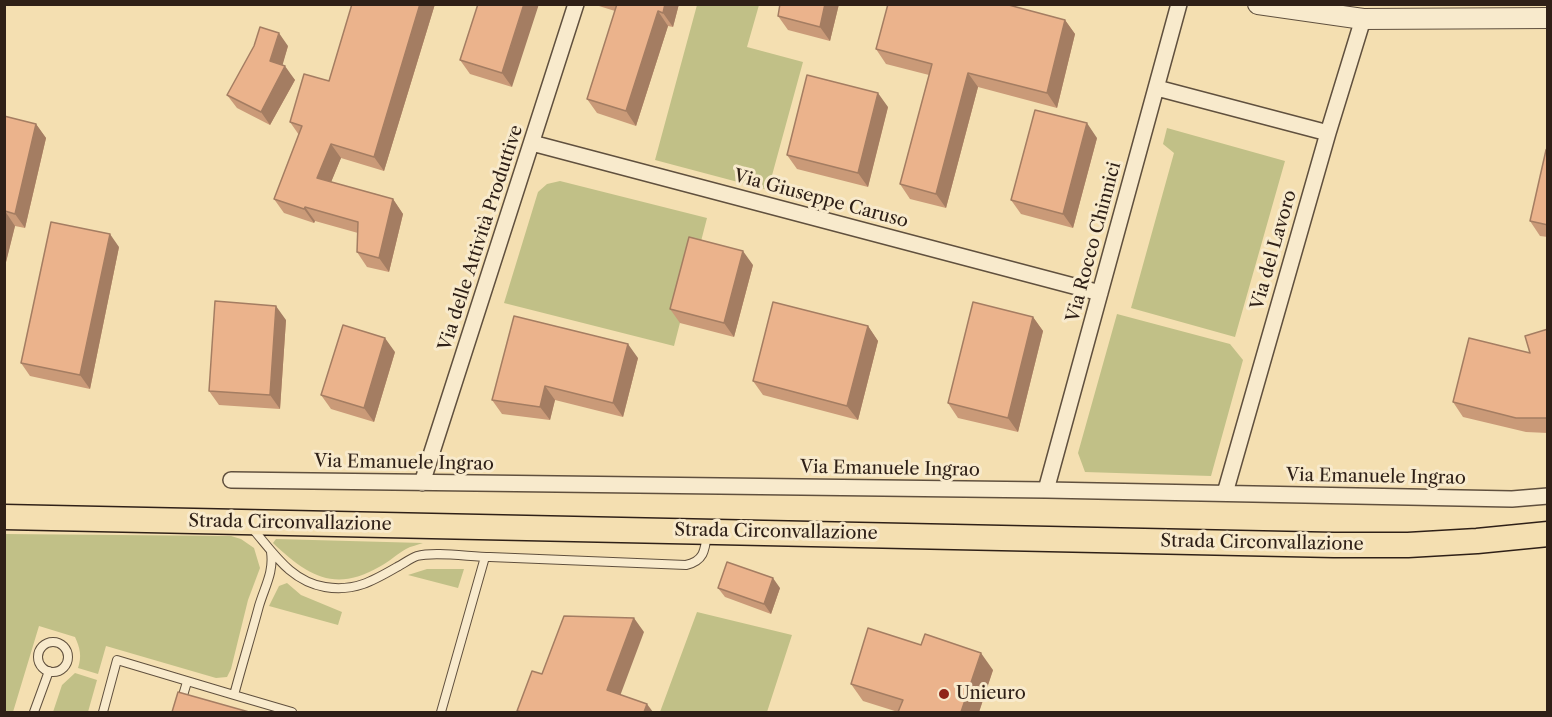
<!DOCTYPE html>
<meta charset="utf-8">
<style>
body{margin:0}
#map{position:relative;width:1552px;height:717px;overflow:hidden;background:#f4dfb1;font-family:"Libre Caslon Text",serif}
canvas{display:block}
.frame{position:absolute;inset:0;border:6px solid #2f2017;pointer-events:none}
</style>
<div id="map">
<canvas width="1552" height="717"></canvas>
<div class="frame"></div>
</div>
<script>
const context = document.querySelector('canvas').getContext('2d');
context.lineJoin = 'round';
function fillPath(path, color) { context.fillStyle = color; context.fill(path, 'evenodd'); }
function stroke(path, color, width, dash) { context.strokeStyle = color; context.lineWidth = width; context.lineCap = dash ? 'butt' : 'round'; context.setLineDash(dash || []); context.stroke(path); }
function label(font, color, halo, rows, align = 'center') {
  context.font = font + ' "Libre Caslon Text",serif'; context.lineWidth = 6; context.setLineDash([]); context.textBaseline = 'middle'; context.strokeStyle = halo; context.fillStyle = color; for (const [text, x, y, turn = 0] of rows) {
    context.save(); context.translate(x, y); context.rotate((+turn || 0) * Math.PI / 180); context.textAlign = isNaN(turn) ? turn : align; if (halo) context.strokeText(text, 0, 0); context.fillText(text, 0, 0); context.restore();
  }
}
fillPath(new Path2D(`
 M697 5H759L747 47 803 62 768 190 655 160Z
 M1167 128 1285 161 1235 337 1131 308 1174 153 1163 144Z
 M560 181 707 218 674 346 504 303 538 192 547 184Z
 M1117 314 1230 344 1243 360 1211 476 1085 472 1078 453Z
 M5 534 231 536 241 539 254 548 260 568 248 600 231 669 227 677 216 678 106 646 98 674 78 668C82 656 80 648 75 637L39 626 13 712H5Z
 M276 539 423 543C418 545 411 546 406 549 397 554 389 562 379 567 334 593 307 575 273 543Z
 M427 569H464L458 588 408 575Z
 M287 583 301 595 342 612 338 625 269 606 279 586Z
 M697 612 792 635 767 712H660Z
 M75 673 97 680 88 712H53L62 685Z`), '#c1c087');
const service = new Path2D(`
 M252 528C273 552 290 581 325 587 354 592 373 581 397 567 403 564 411 558 417 556 435 551 471 557 490 557 555 560 621 562 686 565 704 561 705 550 707 534
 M271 552C274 572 265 586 259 606 251 636 242 665 234 695L292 712
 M38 657a15 15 0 1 1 30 0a15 15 0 1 1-30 0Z
 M34 712 49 671
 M103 712 117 660 234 695
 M178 712 187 682
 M441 712 485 557`);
const minor = new Path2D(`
 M1157 88 1328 133
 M532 143 1100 293
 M231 480 1046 490 1512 499 1548 496
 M422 483 576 4
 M1046 490 1179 4
 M1225 493 1328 133 1363 19`);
const tertiary = new Path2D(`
 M1258 4 1363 19 1548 18`);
const primary = new Path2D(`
 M4 517 1334 545H1408L1477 541 1548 534`);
stroke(service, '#60503e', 10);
stroke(minor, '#60503e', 18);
stroke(tertiary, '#60503e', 22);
stroke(primary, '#2f2017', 27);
stroke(service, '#f8eacc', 8);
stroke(minor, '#f8eacc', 15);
stroke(tertiary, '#f8eacc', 20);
stroke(primary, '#f4dfb1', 24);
fillPath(new Path2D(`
 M352 4H435L384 171 341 158 331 182 393 199 403 214 389 272 367 267 357 252 358 233 315 221 314 223 284 213 274 199 299 135 290 122 329 81Z
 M478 4 512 87 470 74 460 60Z
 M598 4H679L673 27 668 26 636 126 597 113 587 99 615 11 599 6Z
 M839 4 830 41 788 30 778 16Z
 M1065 20 1075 34 1057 108 978 87 946 208 910 199 900 184 929 75 886 64 876 49Z
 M288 46 282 65 295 80 270 125 237 108 227 95Z
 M888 107 868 187 797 169 787 155Z
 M4 116 36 124 46 138 25 228 15 226 6 262H4Z
 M1097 138 1073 228 1021 214 1011 200Z
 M1548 147V237L1540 236 1530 221Z
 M119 247 90 389 30 376 21 363Z
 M753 265 734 337 680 323 670 309Z
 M1033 317 1043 331 1018 432 958 418 948 403Z
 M286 320 280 409 219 405 209 391Z
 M868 326 878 341 858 420 763 395 753 381Z
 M1548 329V433L1526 432 1463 417 1453 402 1530 353Z
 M395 352 374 422 331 409 321 395Z
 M638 358 623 417 555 400 550 420 502 414 492 400Z
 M718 588H780L771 614 725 597Z
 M993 670 979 712H898L863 701 851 684Z`), '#ca9a78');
fillPath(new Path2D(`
 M420 4H435L384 171 374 157Z
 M524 4H539L512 87 502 73Z
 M665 4H679L673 27 663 13Z
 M825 4H839L830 41 820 27Z
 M658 11 668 26 636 126 626 111Z
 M1065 20 1075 34 1057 108 1047 93Z
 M279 33 288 46 280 74 270 61Z
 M285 66 295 80 270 125 261 112Z
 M968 73 978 87 946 208 936 194Z
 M878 93 888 107 868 187 858 173Z
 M1087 123 1097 138 1073 228 1063 214Z
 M36 124 46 138 25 228 15 214Z
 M331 144 341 158 327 192 317 178Z
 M393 199 403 214 389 272 379 258Z
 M305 207 315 221 314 223 304 209Z
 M5 211 15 226 6 262 4 260Z
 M110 234 119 247 90 389 80 375Z
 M743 251 753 265 734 337 724 323Z
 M276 306 286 320 280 409 270 395Z
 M1033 317 1043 331 1018 432 1008 418Z
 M868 326 878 341 858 420 847 406Z
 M385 338 395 352 374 422 364 408Z
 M628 344 638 358 623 417 613 403Z
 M545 386 555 400 550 420 540 407Z
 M773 578 780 588 771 614 764 604Z
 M634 618 644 632 617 704 607 690Z
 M981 653 993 670 979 712H961Z
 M647 704 653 712H644Z`), '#a47d62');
const building = new Path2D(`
 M352 4H420L374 157 331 144 317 178 393 199 379 258 357 252 358 222 305 207 304 209 274 199 302 126 290 122 304 74 329 81Z
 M478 4H524L502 73 460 60Z
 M617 4H665L663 13 658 11 626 111 587 99Z
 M780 4H825L820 27 778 16Z
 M888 4H1005L1065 20 1047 93 968 73 936 194 900 184 932 64 876 49Z
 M260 27 279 33 270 61 285 66 261 112 227 95 254 46Z
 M807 75 878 93 858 173 787 155Z
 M1035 110 1087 123 1063 214 1011 200Z
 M4 116 36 124 15 214 5 211 4 214Z
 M1548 147V225L1530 221 1546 150Z
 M51 222 110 234 80 375 21 363Z
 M689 237 743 251 724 323 670 309Z
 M215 301 276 306 270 395 209 391Z
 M773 302 868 326 847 406 753 381Z
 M973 302 1033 317 1008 418 948 403Z
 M514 316 628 344 613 403 545 386 540 407 492 400Z
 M343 325 385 338 364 408 321 395Z
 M1548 329V418H1516L1453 402 1469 338 1530 353 1525 336Z
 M727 562 773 578 764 604 718 588Z
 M564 616 634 618 607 690 647 704 644 712H522L517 711 532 671 542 674Z
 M868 628 921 645 925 634 981 653 961 712H898L903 700 851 684Z
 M178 692 249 712H172Z`);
fillPath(building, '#ebb38c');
stroke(building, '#a47d62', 1.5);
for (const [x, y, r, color] of [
 [944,694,6,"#8f2418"]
]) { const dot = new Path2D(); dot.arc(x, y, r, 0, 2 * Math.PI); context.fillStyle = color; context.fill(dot); stroke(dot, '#f8eacc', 2); }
label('18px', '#2f2017', '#f8eacc', [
 ["Via Giuseppe Caruso",821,199,15],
 ["Via delle Attività Produttive",481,238,-72],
 ["Via Rocco Chinnici",1094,242,-75],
 ["Via del Lavoro",1274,250,-74],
 ["Via Emanuele Ingrao",404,463,1],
 ["Via Emanuele Ingrao",890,469,1],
 ["Via Emanuele Ingrao",1376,477,1],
 ["Strada Circonvallazione",290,523,1],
 ["Strada Circonvallazione",776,532,1],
 ["Strada Circonvallazione",1262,543,1]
]);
label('18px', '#2f2017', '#f8eacc', [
 ["Unieuro",956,694]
], 'left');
</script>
